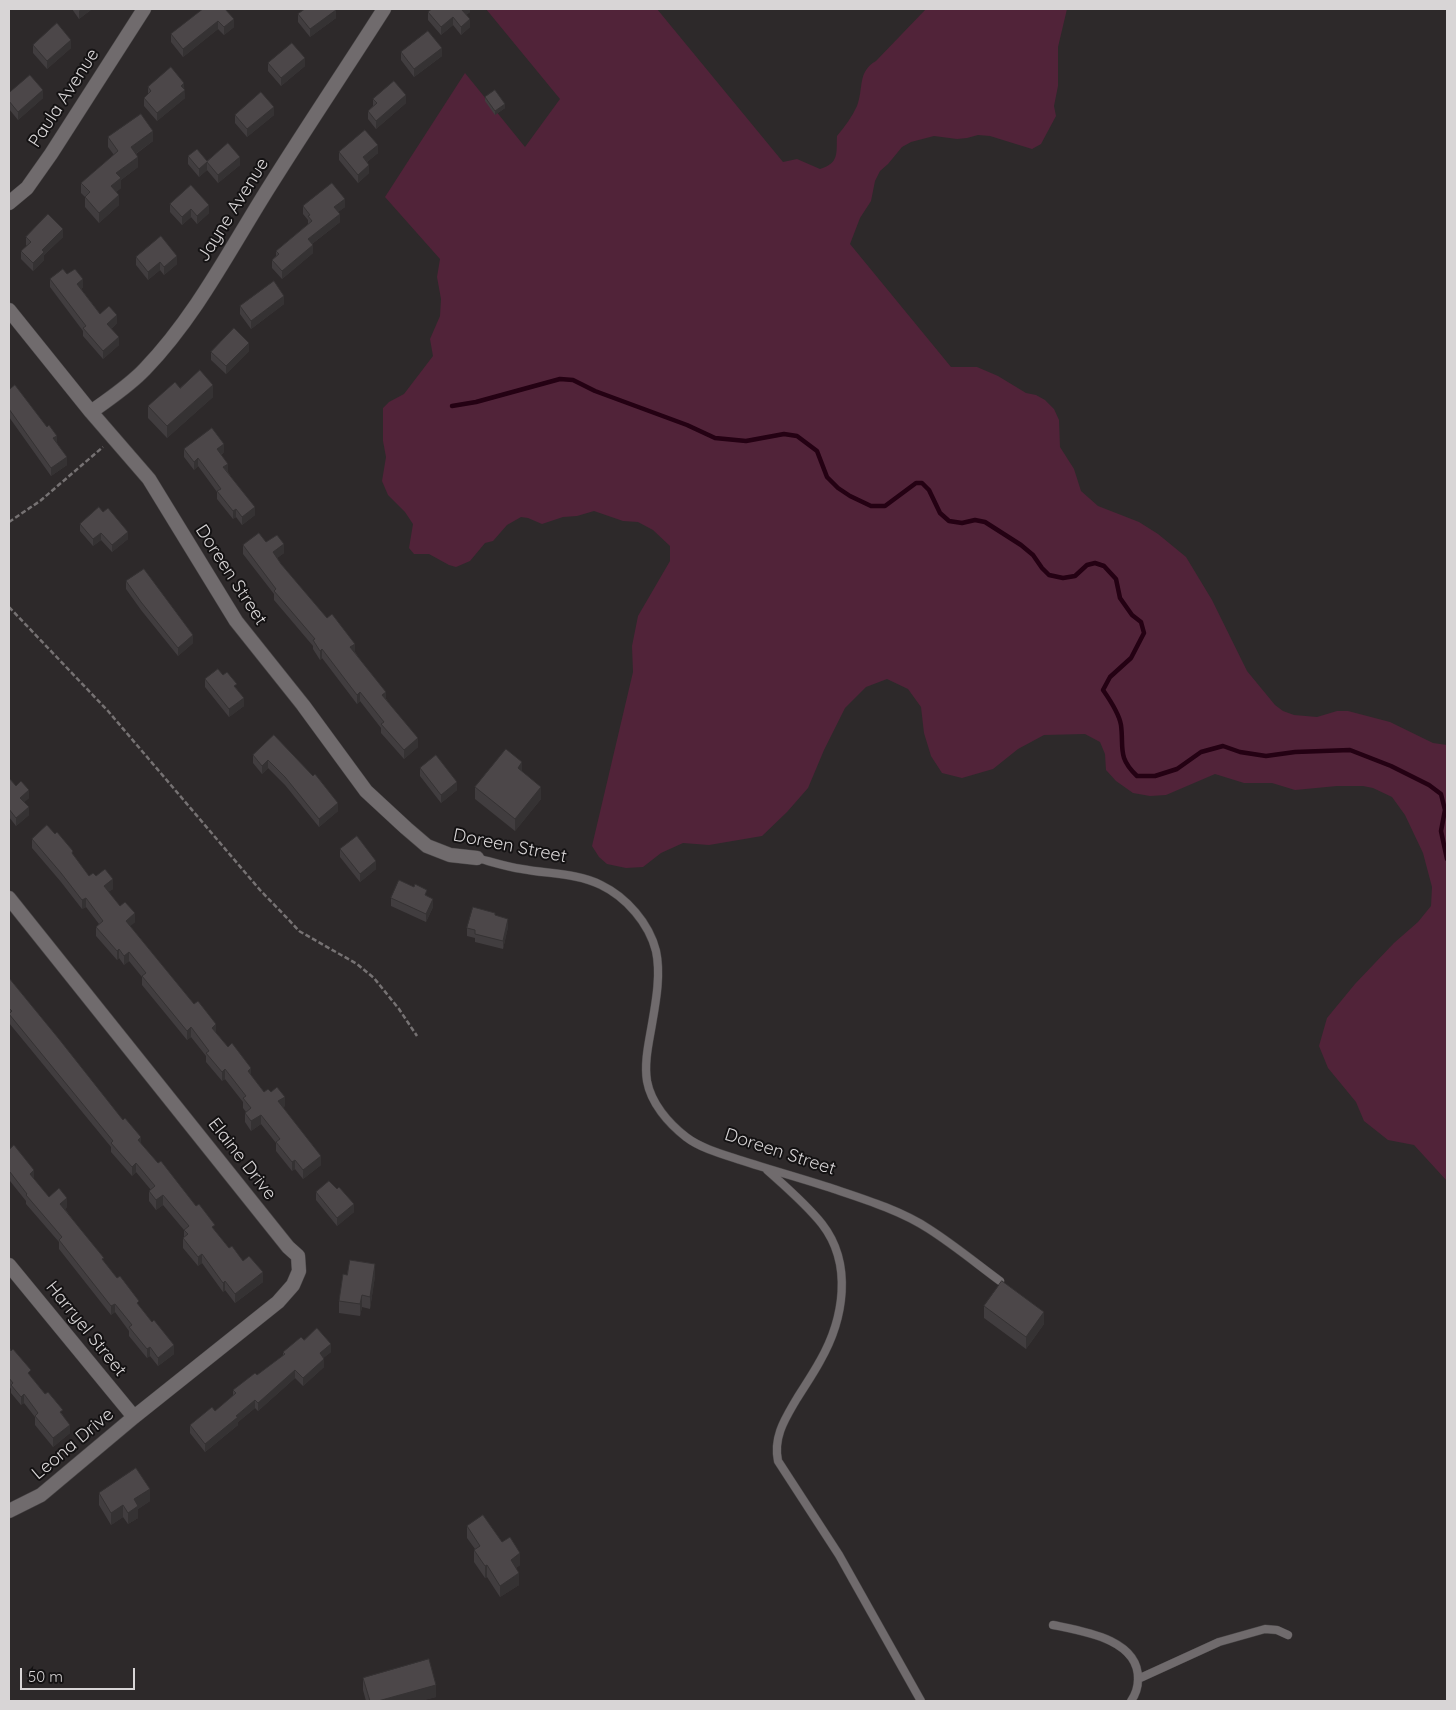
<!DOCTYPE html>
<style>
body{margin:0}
#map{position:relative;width:1456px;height:1710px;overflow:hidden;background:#2d292a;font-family:Quicksand,sans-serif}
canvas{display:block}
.frame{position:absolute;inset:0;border:10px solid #d8d5d6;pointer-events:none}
.scale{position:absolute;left:20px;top:1668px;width:115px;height:22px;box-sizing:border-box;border:2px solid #d8d5d6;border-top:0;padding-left:6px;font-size:15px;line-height:18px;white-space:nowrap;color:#d8d5d6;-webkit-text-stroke:4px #141213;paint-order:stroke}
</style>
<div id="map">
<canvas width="1456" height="1710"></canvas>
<div class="frame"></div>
<div class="scale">50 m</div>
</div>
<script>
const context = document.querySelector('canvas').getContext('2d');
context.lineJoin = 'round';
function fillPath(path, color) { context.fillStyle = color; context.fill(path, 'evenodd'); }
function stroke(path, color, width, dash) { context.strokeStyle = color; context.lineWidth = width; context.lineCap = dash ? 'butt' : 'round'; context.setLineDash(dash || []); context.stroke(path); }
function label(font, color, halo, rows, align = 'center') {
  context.font = font + ' Quicksand,sans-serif'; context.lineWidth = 4; context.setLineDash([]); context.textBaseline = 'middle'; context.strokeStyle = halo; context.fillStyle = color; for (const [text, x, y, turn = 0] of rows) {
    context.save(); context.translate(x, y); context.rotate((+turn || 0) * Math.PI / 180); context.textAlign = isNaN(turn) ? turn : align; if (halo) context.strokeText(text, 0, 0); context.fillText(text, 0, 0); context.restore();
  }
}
fillPath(new Path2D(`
 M486 9H657L783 162 797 159 820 169C840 163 836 152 837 136 845 126 852 117 857 106 864 88 857 72 876 61L926 9H1067L1058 47V86L1054 106 1056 116 1041 144 1032 149 990 136 978 135 967 138 957 139 934 136 911 142 902 147 888 164 880 171 875 181 871 201 860 218 850 244 951 367H977L998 376 1026 393 1036 395 1045 400 1054 409 1059 420 1060 447 1074 469 1081 491 1098 506 1139 522 1158 534 1186 557 1212 600 1247 671 1275 705 1283 711 1294 715 1317 717 1337 711H1348L1390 722 1433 743 1447 745V1181L1414 1145 1388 1140 1364 1121 1356 1102 1328 1068 1319 1046 1327 1018 1355 984 1394 943 1418 922 1431 906 1432 887 1423 853 1405 815 1392 797 1373 788 1363 786H1337L1295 790 1272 783H1244L1215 774 1166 795 1150 796 1133 793 1116 781 1106 770 1105 754 1100 742 1085 734 1044 735 1018 749 993 769 962 778 942 773 931 756 924 733 921 707 908 689 887 679 866 687 845 708 824 750 808 788 787 812 762 836 709 845 683 843 661 853 643 867 626 868 607 864 599 857 592 846 633 672 632 646 638 616 670 561V546L653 530 638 522 623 521 594 511 577 516 563 517 542 524 528 518 521 517 507 525 493 541 485 543 470 561 456 567 449 565 429 554H414L409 548 413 524 405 512 388 495 382 481 386 457 383 441V408L389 402 404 394 433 356 430 339 440 316 441 299 437 277 440 259 385 197 465 73 525 147 560 99Z`), '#512339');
stroke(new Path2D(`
 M452 406 476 402 560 379 573 380 595 391 687 425 715 438 746 441 784 434 797 436 817 451 827 477 838 488 850 496 871 506H885L916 483H922L929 490 940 513 949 521 962 523 975 520 985 522 1021 545 1033 555 1042 568 1049 575 1063 578 1075 576 1087 565 1095 563 1104 566 1116 579 1120 598 1132 615 1141 622 1144 633 1131 658 1110 677 1103 690C1110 700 1119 713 1121 725 1124 748 1117 757 1137 776H1155L1177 769 1201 752 1223 746 1240 752 1266 756 1295 752 1350 750 1391 766 1429 785 1441 794 1445 810 1441 831 1447 859`), '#240113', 4.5);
const service = new Path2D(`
 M477 858C492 862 507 867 522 869 548 874 577 873 601 885 626 897 649 923 656 951 661 974 656 1001 652 1024 649 1042 644 1062 647 1081 651 1103 668 1123 686 1137 699 1147 718 1153 734 1158 767 1169 801 1178 834 1189 864 1199 902 1211 929 1229 954 1245 977 1264 1000 1281
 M767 1170C786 1187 806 1204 822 1224 853 1264 844 1319 820 1361 813 1374 804 1387 796 1400 785 1419 773 1437 778 1461L839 1555 921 1701
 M1053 1625C1082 1631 1139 1639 1138 1679 1138 1687 1136 1694 1131 1701
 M1138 1679 1219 1642 1265 1629 1277 1630 1288 1635`);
const minor = new Path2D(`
 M9 203 27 188 51 154 144 9
 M9 310 91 412 149 479 236 621 303 705 366 791 406 828 427 846 450 855 477 858
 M91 412C110 398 129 386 145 369 197 315 231 247 271 184 308 125 347 67 384 9
 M9 898 288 1247 298 1256 299 1271 293 1285 278 1302 134 1417 41 1495 9 1511
 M9 1265 134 1417`);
stroke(service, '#484546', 9);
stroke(minor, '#484546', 15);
stroke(new Path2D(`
 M9 522 40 501 103 447
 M9 607 108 711 260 890 288 919 299 931 357 964 374 978 399 1009 417 1036`), '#767273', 2.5, [5, 2.5]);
stroke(service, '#706b6d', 8);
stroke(minor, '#706b6d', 14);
fillPath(new Path2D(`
 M72 9H92L79 19Z
 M203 9 234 27 224 35 218 29 183 57 171 42V34Z
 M470 9V12L466 15 470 27 461 35 453 25 441 35 428 20V12Z
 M298 14 336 18 310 37 298 22Z
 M33 45 71 48 47 69 33 53Z
 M401 52 442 56 414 77 401 60Z
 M268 63 305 66 281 86 268 71Z
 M148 87 184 90 185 98 157 121 144 106V98L148 95Z
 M9 93 43 98 18 120 9 109Z
 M485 97 505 108 495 115 485 101Z
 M373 99 406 103 376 129 368 119V111L373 106Z
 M235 115H274L247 137 235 123Z
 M108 137 153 141 136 154 138 167 121 180V188L116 192 119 205 99 223 85 207V197L81 193V183L114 155 108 147Z
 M339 152 378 153 367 162 369 173 358 183 339 160Z
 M188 156 207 161 240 165 218 183 207 170 199 177 188 164Z
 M170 204 209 213 197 224 191 217 182 225 170 212Z
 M303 206 345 207 338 212 340 222 312 244 313 253 282 279 272 268V260L276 256V251L308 224V220L303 214Z
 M26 237H63L44 255V260L33 271 21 259V251L27 246 26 245Z
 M136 257 177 264 164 275 160 270 148 280 136 265Z
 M67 274 83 287 81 289 100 314 117 323 111 329 119 345 103 359 83 336V331L50 287V279Z
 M284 304 251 329 240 314V306Z
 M249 351 226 374 211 360V352Z
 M180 388 213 397 167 438 148 418V406Z
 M9 390 57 443 67 465 51 476 9 417Z
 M184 449 224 452 221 455 228 472 255 515 242 525 236 517 233 519 217 499V492L198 466 194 470 184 457Z
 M80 524 128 539 112 552 101 540 93 546 80 531Z
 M266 542 284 553 277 558 281 564 355 652 418 747 404 759 381 733V728L360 701 357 704 322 658 320 660 313 649V646L274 600V594L243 554V545Z
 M126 581 193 643 178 656 141 610 126 589Z
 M223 675 237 689 244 706 229 717 205 687V679Z
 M274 735 338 811 319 827 285 785 268 768 262 774 253 763V755Z
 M420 768 457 790 441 803 420 776Z
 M522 772 541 799 515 831 475 799V787Z
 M9 778 16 786 29 798 24 802 29 815 16 826 9 817Z
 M55 834 73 855 89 876H96L113 889 108 892 120 906 135 922 130 926 264 1092H271L285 1106 283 1107 321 1165 303 1179 295 1169 292 1171 276 1151V1143L261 1124 251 1131 245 1122V1113L246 1112 243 1108V1102L225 1079 222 1081 206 1062V1056L191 1037 187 1040 142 985V977L129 961 124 965 119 958 117 960 96 936V927L99 924 86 907 82 909 61 882 32 848V839Z
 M340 849 376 869 360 882 340 857Z
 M414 887 427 896 433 907 426 922 391 906V898Z
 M495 916 508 927 503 949 475 942V938L467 936V928Z
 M9 978 141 1144 229 1248 243 1261 263 1282 235 1303 225 1290 223 1292 202 1263 198 1266 183 1248V1238L184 1237V1230L163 1205 156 1210 149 1201V1191L151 1190 136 1172 132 1176 111 1152V1147L9 1023Z
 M9 1150 49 1197 67 1207 65 1209 104 1262 139 1306 174 1354 158 1366 150 1356 147 1358 129 1336V1331L115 1312 111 1315 59 1249V1242L26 1204V1201L10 1181Z
 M316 1192 354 1212 337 1226 316 1200Z
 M375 1276 370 1309 362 1307 360 1316 339 1313V1301Z
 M984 1306 1044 1324 1026 1349 984 1318Z
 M304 1340 331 1352 323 1358 324 1367 303 1386 295 1378 258 1411 255 1408 238 1422V1425L205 1452 190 1433V1425L215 1411 233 1396V1390L257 1375 283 1356V1352Z
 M9 1347 31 1377 63 1415 70 1433 53 1447 35 1425V1417L24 1403 21 1405 11 1393V1389L9 1386Z
 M99 1493 150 1501 138 1509V1518L128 1524 123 1517 111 1525 99 1505Z
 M467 1526 502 1542 520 1565 516 1568 519 1585 500 1597 487 1577 485 1578 474 1562V1550L475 1549 467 1538Z
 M363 1678 436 1697 420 1701H366L363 1690Z`), '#413d3f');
fillPath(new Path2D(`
 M81 9H92L79 19V11Z
 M464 9H470V12L462 18V10Z
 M336 10V18L310 37V29Z
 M453 17V25L441 35V27Z
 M234 19V27L224 35V27Z
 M470 19V27L461 35V27Z
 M218 21V29L183 57V49Z
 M71 40V48L47 69V61Z
 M442 48V56L414 77V69Z
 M305 58V66L281 86V78Z
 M184 83 185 98 157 121V113Z
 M43 90V98L18 120V112Z
 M406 95V103L376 129V121Z
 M505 104V108L495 115V111Z
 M274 107V115L247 137V129Z
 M153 131V141L131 157V147Z
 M378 145V153L363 165V157Z
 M138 157V167L121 180V188L111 196V186L116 173Z
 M240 157V165L218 183V175Z
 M207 162V170L199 177V169Z
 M369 165V173L358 183V175Z
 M119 195V205L99 223V213Z
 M345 199V207L334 215V207Z
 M209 205V213L197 224V216Z
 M191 209V217L182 225V217Z
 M340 214V222L308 247V239Z
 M63 229V237L44 255V260L33 271V263L42 250Z
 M313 245V253L282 279V271Z
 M177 256V264L164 275V267Z
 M160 262V270L148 280V272Z
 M83 279V287L77 292V284Z
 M284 296V304L251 329V321Z
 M117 315V323L107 332V324Z
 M119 337V345L103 359V351Z
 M249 343V351L226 374V366Z
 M213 385V397L167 438V426Z
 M57 436V444L53 438Z
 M224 444V452L217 457V449Z
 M67 457V465L51 476V468Z
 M198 458V466L194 470V462Z
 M228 464V472L223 467Z
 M255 507V515L242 525V517Z
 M236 509V517L233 519V511Z
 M128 532V539L112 552V545Z
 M101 533V540L93 546V539Z
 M284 544V553L273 561V552Z
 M193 635V643L178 656V648Z
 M355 644V653L350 647Z
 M322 649V658L320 660V651Z
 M360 692V701L357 704V695Z
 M386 692V701L382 695Z
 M244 698V706L229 717V709Z
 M418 738V747L404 759V750Z
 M268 760V768L262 774V766Z
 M522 762V774L518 768Z
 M457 782V790L441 803V795Z
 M541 787V799L515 831V819Z
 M29 790V798L20 806V798Z
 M338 803V811L319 827V819Z
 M29 807V815L16 826V818Z
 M376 861V869L360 882V874Z
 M113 879V889L104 895V886Z
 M86 898V907L82 909V900Z
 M433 899V907L426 922V914Z
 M135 913V922L126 930V921Z
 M508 919V927L503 949V941Z
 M119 949V958L117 960V951Z
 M129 952V961L124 965V956Z
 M216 1024V1034L212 1028Z
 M191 1027V1037L187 1040V1031Z
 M251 1068V1077L248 1071Z
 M225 1069V1079L222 1081V1072Z
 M285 1097V1106L278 1111V1101Z
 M261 1115V1124L251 1131V1121Z
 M141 1137V1147L138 1140Z
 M321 1156V1165L303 1179V1170Z
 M295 1160V1169L292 1171V1162Z
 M136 1163V1172L132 1176V1167Z
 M34 1170V1179L30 1174Z
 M10 1172V1181L9 1182V1173Z
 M163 1195V1205L156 1210V1200Z
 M67 1198V1207L60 1212V1204Z
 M354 1204V1212L337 1226V1218Z
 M202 1254V1263L198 1266V1257Z
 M375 1264V1276L370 1309V1297Z
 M263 1272V1282L235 1303V1294Z
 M225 1281V1290L223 1292V1283Z
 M362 1295V1307L360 1316V1304Z
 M115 1304V1312L111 1315V1306Z
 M1044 1312V1324L1026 1349V1337Z
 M331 1344V1352L320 1361V1353Z
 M174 1345V1354L158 1366V1358Z
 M150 1347V1356L147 1358V1349Z
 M324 1359V1367L303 1386V1378Z
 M295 1370V1378L258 1411V1403Z
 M24 1394V1403L21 1405V1397Z
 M255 1400V1408L238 1422V1425L205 1452V1444L236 1416Z
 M70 1425V1433L53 1447V1438Z
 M150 1489V1501L138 1509V1518L128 1524V1513L134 1499Z
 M123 1505V1517L111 1525V1513Z
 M520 1553V1565L511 1572V1560Z
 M487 1565V1577L485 1578V1566Z
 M519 1573V1585L500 1597V1586Z
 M436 1685V1697L420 1701H378Z`), '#353233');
const building = new Path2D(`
 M203 9H225L234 19 224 27 218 21 183 49 171 34Z
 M305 9H335L336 10 310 29 298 14Z
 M432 9H464L462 10 470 19 461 27 453 17 441 27 428 12Z
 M57 23 71 40 47 61 33 45Z
 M428 31 442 48 414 69 401 52Z
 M292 43 305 58 281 78 268 63Z
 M171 67 184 83 181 86 185 90 157 113 144 98 151 91 148 87Z
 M30 75 43 90 18 112 9 101V93Z
 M394 81 406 95 376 121 368 111 377 103 373 99Z
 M495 90 505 104 495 111 485 97Z
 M261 92 274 107 247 129 235 115Z
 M141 114 153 131 131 147 138 157 116 173 121 178 111 186 119 195 99 213 85 197 90 192 81 183 118 151 108 137Z
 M365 130 378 145 363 157 369 165 358 175 339 152Z
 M228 143 240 157 218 175 207 162 199 169 188 156 197 149 207 161Z
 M332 183 345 199 334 207 340 214 308 239 313 245 282 271 272 260 279 254 276 251 312 221 308 216 310 215 303 206Z
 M191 185 209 205 197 216 191 209 182 217 170 204Z
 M48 214 63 229 42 250 44 252 33 263 21 251 31 242 26 237Z
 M161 236 177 256 164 267 160 262 148 272 136 257Z
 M63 269 67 274 75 269 83 279 77 284 100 314 109 306 117 315 107 324 119 337 103 351 83 328 86 326 50 279Z
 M274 281 284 296 251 321 240 306Z
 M234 328 249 343 226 366 211 352Z
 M200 370 213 385 167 426 148 406 175 382 180 388Z
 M15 385 47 427 49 425 57 436 53 438 67 457 51 468 9 409V390Z
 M212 428 224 444 217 449 228 464 223 467 255 507 242 517 236 509 233 511 217 491 221 489 198 458 194 462 184 449Z
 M99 507 103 512 108 508 128 532 112 545 101 533 93 539 80 524Z
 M259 533 266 542 277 535 284 544 273 552 281 564 327 618 332 614 355 644 350 647 386 692 382 695 418 738 404 750 381 724 384 722 360 692 357 695 322 649 320 651 313 640 315 639 274 591 276 589 243 545Z
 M144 569 193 635 178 648 141 602 126 581Z
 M218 669 223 675 227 672 237 684 234 686 244 698 229 709 205 679Z
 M274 735 313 776 315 774 338 803 319 819 285 777 268 760 262 766 253 755Z
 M506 749 522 762 518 768 541 787 515 819 475 787Z
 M436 755 457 782 441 795 420 768Z
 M9 778 16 786 21 781 29 790 20 798 29 807 16 818 9 809Z
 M47 825 55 834 57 832 73 851 72 853 89 876 93 873 96 876 105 869 113 879 104 886 120 906 125 902 135 913 126 921 194 1004 198 1001 216 1024 212 1028 228 1047 232 1043 251 1068 248 1071 264 1092 268 1089 271 1092 277 1087 285 1097 278 1101 321 1156 303 1170 295 1160 292 1162 276 1142 280 1139 261 1115 251 1121 245 1113 251 1108 243 1098 246 1096 225 1069 222 1072 206 1053 209 1051 191 1027 187 1031 142 976 146 973 129 952 124 956 119 949 117 951 96 927 103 921 86 898 82 900 61 873 32 839Z
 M357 836 376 861 360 874 340 849Z
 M399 880 414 887 415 884 427 890 425 895 433 899 426 914 391 898Z
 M473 907 495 913V915L508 919 503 941 475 934V930L467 928Z
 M9 978 59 1039 123 1120 125 1118 141 1137 138 1140 158 1163 161 1161 196 1206 199 1204 215 1225 212 1227 229 1248 232 1246 243 1261 249 1256 263 1272 235 1294 225 1281 223 1283 202 1254 198 1257 183 1238 188 1234 184 1230 189 1226 163 1195 156 1200 149 1191 155 1186 136 1163 132 1167 111 1143 113 1141 9 1014 12 1011 9 1008Z
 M14 1145 34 1170 30 1174 49 1197 59 1188 67 1198 60 1204 104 1258 102 1259 117 1278 120 1276 139 1301 137 1303 152 1322 154 1320 174 1345 158 1358 150 1347 147 1349 129 1327 132 1325 115 1304 111 1306 59 1240 62 1237 26 1195 27 1194 10 1172 9 1173V1150Z
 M329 1181 337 1189 339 1187 354 1204 337 1218 316 1192Z
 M350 1260 375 1264 370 1297 362 1295 360 1304 339 1301 343 1274 347 1275Z
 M1002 1281 1044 1312 1026 1337 984 1306Z
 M317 1328 331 1344 320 1353 324 1359 303 1378 295 1370 258 1403 255 1400 236 1416 238 1417 205 1444 190 1425 212 1407 215 1411 236 1393 233 1390 255 1373 257 1375 285 1354 283 1352 301 1337 304 1340Z
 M9 1347 11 1351 13 1349 31 1370 28 1373 45 1394 48 1392 63 1410 60 1412 70 1425 53 1438 35 1416 38 1413 24 1394 21 1397 11 1385 13 1383 9 1378Z
 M136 1468 150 1489 134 1499 138 1506 128 1513 123 1505 111 1513 99 1493Z
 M483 1515 502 1542 510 1537 520 1553 511 1560 519 1573 500 1586 487 1565 485 1566 474 1550 480 1546 467 1526Z
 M429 1659 436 1685 378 1701H370L363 1678Z`);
fillPath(building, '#4c4749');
stroke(building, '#353233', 1);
label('18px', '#d8d5d6', '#141213', [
 ["Paula Avenue",64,98,-57],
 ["Jayne Avenue",233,210,-58],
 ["Doreen Street",231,575,57],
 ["Doreen Street",510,846,11],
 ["Doreen Street",780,1152,18],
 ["Elaine Drive",242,1159,52],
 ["Harryel Street",86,1329,51],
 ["Leona Drive",73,1444,-40]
]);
</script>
